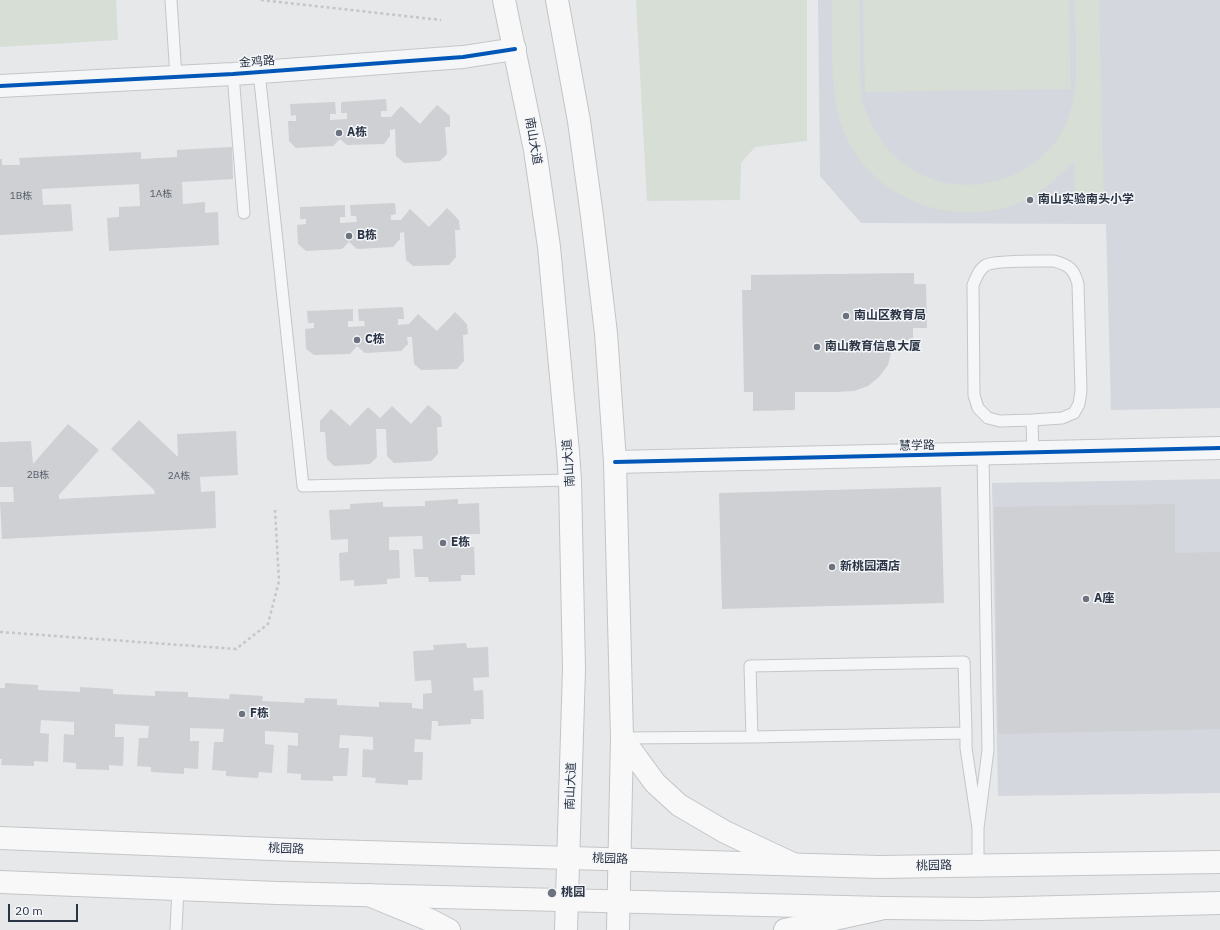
<!DOCTYPE html>
<meta charset="utf-8">
<style>
body{margin:0}
#map{position:relative;width:1220px;height:930px;overflow:hidden;background:#e6e8ea;font-family:"IBM Plex Sans",sans-serif}
canvas{display:block}
.scale{position:absolute;left:8px;top:904px;width:70px;height:18px;box-sizing:border-box;border:2px solid #2b3445;border-top:0;padding-left:5px;font-size:12px;line-height:14px;white-space:nowrap;color:#2b3445;-webkit-text-stroke:3px #f4f6f9;paint-order:stroke}
</style>
<div id="map">
<canvas width="1220" height="930"></canvas>
<div class="scale">20 m</div>
</div>
<script>
const context = document.querySelector('canvas').getContext('2d');
context.lineJoin = 'round';
function fillPath(path, color) { context.fillStyle = color; context.fill(path, 'evenodd'); }
function stroke(path, color, width, dash) { context.strokeStyle = color; context.lineWidth = width; context.lineCap = dash ? 'butt' : 'round'; context.setLineDash(dash || []); context.stroke(path); }
function label(font, color, halo, rows, align = 'center') {
  context.font = font + ' "IBM Plex Sans","Noto Sans SC",sans-serif'; context.lineWidth = 3; context.setLineDash([]); context.textBaseline = 'middle'; context.strokeStyle = halo; context.fillStyle = color; for (const [text, x, y, turn = 0] of rows) {
    context.save(); context.translate(x, y); context.rotate((+turn || 0) * Math.PI / 180); context.textAlign = isNaN(turn) ? turn : align; if (halo) context.strokeText(text, 0, 0); context.fillText(text, 0, 0); context.restore();
  }
}
fillPath(new Path2D(`
 M818 0H1220V408L1111 410 1106 224 861 223 820 176Z
 M1220 479V793L998 796 992 483Z`), '#d4d7dd');
fillPath(new Path2D(`
 M0 0H116L118 40 0 47Z
 M636 0H807V141L755 147 741 163 740 200 647 201Z
 M832 0H859C860 19 860 38 860 58 861 76 859 97 867 114 875 135 888 153 907 166 959 203 1037 183 1065 126 1082 91 1075 38 1074 0H1099L1104 199H1075L1074 162C1055 180 1036 198 1010 206 946 227 870 196 844 132 828 93 833 42 832 0Z
 M863 0H1069L1071 89 865 92Z`), '#d6ded6');
fillPath(new Path2D(`
 M386 99 387 111H381V117H391L401 106 420 124 437 105 450 116V127H445L447 154 440 161 404 163 396 156 395 129 390 130V136L384 144 347 145 340 139 333 146 296 148 289 141 288 121H296V115L291 116 290 104 335 102 336 114H330V120L347 119V113H341V102Z
 M232 147 233 179 182 182 183 204 205 202V213L218 212 219 245 109 251 107 218 119 217V207L140 206 139 184 42 189 43 205 71 204 73 231 0 235V159H2V165H20L19 158 141 152V159L177 157V150Z
 M395 203 396 214 391 215V220H401L410 209 429 227 447 208 459 220 460 230H455L456 257 449 265 413 266 406 260 404 232 400 233V239L393 247 357 249 349 242 342 249 306 251 298 244 297 225 306 224V219H300V207L345 205V217H340V223L357 222 356 216H351L350 205Z
 M914 273V284H926L927 328H913V340H893L891 353 888 365 879 377 868 386 854 391 835 392H795V410L753 411V392H744L742 290H751V275Z
 M403 307 404 319H398V325L409 324 418 314 437 331 455 312 467 324 468 334 463 335 464 361 457 369 421 370 414 364 412 337H407L408 344 401 351 365 353 357 346 350 354 314 355 306 349 305 329 314 328V323H308L307 311 353 309V321H348V327L365 326 364 321H359L358 309Z
 M428 405 441 416 442 427H437L438 454 431 461 394 463 387 456 386 429H376L377 457 370 464 334 466 327 459 325 432H320V421L331 409 350 426 368 407 380 418 392 406 411 424Z
 M139 420 178 457 177 434 236 431 238 475 200 477 201 492 215 491 216 528 2 539 0 502H14L13 487H0V442L31 441 33 464 68 424 99 450 59 495V499L155 494 154 490 111 449Z
 M941 487 944 603 722 609 719 493Z
 M458 499V504L479 503 480 534H464V547H474L475 575H461V581L429 582 428 577H415L413 549H423L422 536 389 537V550H399L400 578 387 579V584L354 586V580L340 581 339 553 348 552V539L331 540 329 510 350 509V504L383 502V507L425 506V501Z
 M1175 504V553L1220 552V729L998 734 994 507Z
 M466 643 467 648 488 647 489 677 473 678 474 691 483 690 484 719H471V724L438 726V721H432L431 740 415 739 414 752H423L422 780H408V785L375 783 376 778 362 777 363 749 373 750V737L340 735 339 748H349L347 776H333V781L301 780V774L287 773 288 745 298 746V733L265 731V744L274 745 272 773 259 772 258 778 226 776V771L212 770 214 742H223L224 729 190 728V741H199L198 769 184 768V774L151 772V767L137 766 139 738H148L149 726 115 724V737H124L123 766 109 765V770L76 769V763L63 762 64 734 74 735V722L41 720 40 733 49 734 48 762 34 761V766L1 765 2 759H0V688H5V683L38 685V690L80 692V687L113 689V694L155 696V691L188 692V697L229 699 230 694 263 696 262 701 304 703 305 698 337 699V705L379 707V702L412 703V708L423 709V694L432 693 431 680 415 681 413 651 434 650 433 645Z`), '#ced0d3');
const lane = new Path2D(`
 M171 0 176 77
 M259 72 303 486 570 480
 M233 74 244 213
 M1054 261C1069 265 1074 269 1078 284L1081 391 1079 404 1074 413 1062 418 1032 420 1000 421 988 418 978 408 974 395 973 285C976 278 979 269 986 265 996 260 1040 261 1054 261Z
 M1032 420 1033 453
 M752 737 750 666 964 662 966 733
 M622 738 752 737 966 733V748L978 828
 M978 866V828L988 750 983 454
 M176 930 178 888`);
const street = new Path2D(`
 M0 86 233 74 463 57 515 49
 M615 462 1220 448`);
const secondary = new Path2D(`
 M0 838 296 850 879 867 1220 862
 M0 882 277 893 884 908 979 909 1220 903`);
const primary = new Path2D(`
 M504 0 535 150 549 247 568 452 570 480 574 669 566 930
 M557 0 579 121 592 216 606 333 615 462 622 738 618 930
 M622 738 655 783 679 805 725 832 793 864
 M369 895 432 921 449 930
 M785 930 884 908`);
stroke(lane, '#c4c6c8', 13);
stroke(street, '#c4c6c8', 24);
stroke(secondary, '#c4c6c8', 24);
stroke(primary, '#c2c5c8', 24);
stroke(new Path2D(`
 M261 0 441 20
 M0 632 236 649 268 624 279 581 275 510`), '#c5c6ca', 2.5, [3, 3]);
stroke(lane, '#f5f6f7', 11);
stroke(street, '#f5f6f7', 22);
stroke(secondary, '#f8f8f8', 22);
stroke(primary, '#f8f8f8', 22);
stroke(new Path2D(`
 M0 86 233 74 463 57 515 49
 M615 462 1220 448`), '#0057b8', 4);
for (const [x, y, r, color] of [
 [339,133,4,"#6c737f"],
 [1030,200,4,"#6c737f"],
 [349,236,4,"#6c737f"],
 [846,316,4,"#6c737f"],
 [357,340,4,"#6c737f"],
 [817,347,4,"#6c737f"],
 [443,543,4,"#6c737f"],
 [832,567,4,"#6c737f"],
 [1086,599,4,"#6c737f"],
 [242,714,4,"#6c737f"],
 [552,893,5,"#6c737f"]
]) { const dot = new Path2D(); dot.arc(x, y, r, 0, 2 * Math.PI); context.fillStyle = color; context.fill(dot); stroke(dot, '#f4f6f9', 1.5); }
label('10px', '#545c69', null, [
 ["1A栋",161,194],
 ["1B栋",21,196],
 ["2B栋",38,475],
 ["2A栋",179,476]
]);
label('12px', '#2b3445', '#f4f6f9', [
 ["金鸡路",257,62,-4],
 ["南山大道",533,141,80],
 ["慧学路",917,446,-1],
 ["南山大道",569,463,-94],
 ["南山大道",571,786,-88],
 ["桃园路",286,849,2],
 ["桃园路",610,859,2],
 ["桃园路",934,866,-1]
]);
label('bold 12px', '#2b3445', '#f4f6f9', [
 ["A栋",347,133],
 ["南山实验南头小学",1038,200],
 ["B栋",357,236],
 ["南山区教育局",854,316],
 ["C栋",365,340],
 ["南山教育信息大厦",825,347],
 ["E栋",451,543],
 ["新桃园酒店",840,567],
 ["A座",1094,599],
 ["F栋",250,714],
 ["桃园",561,893]
], 'left');
</script>
